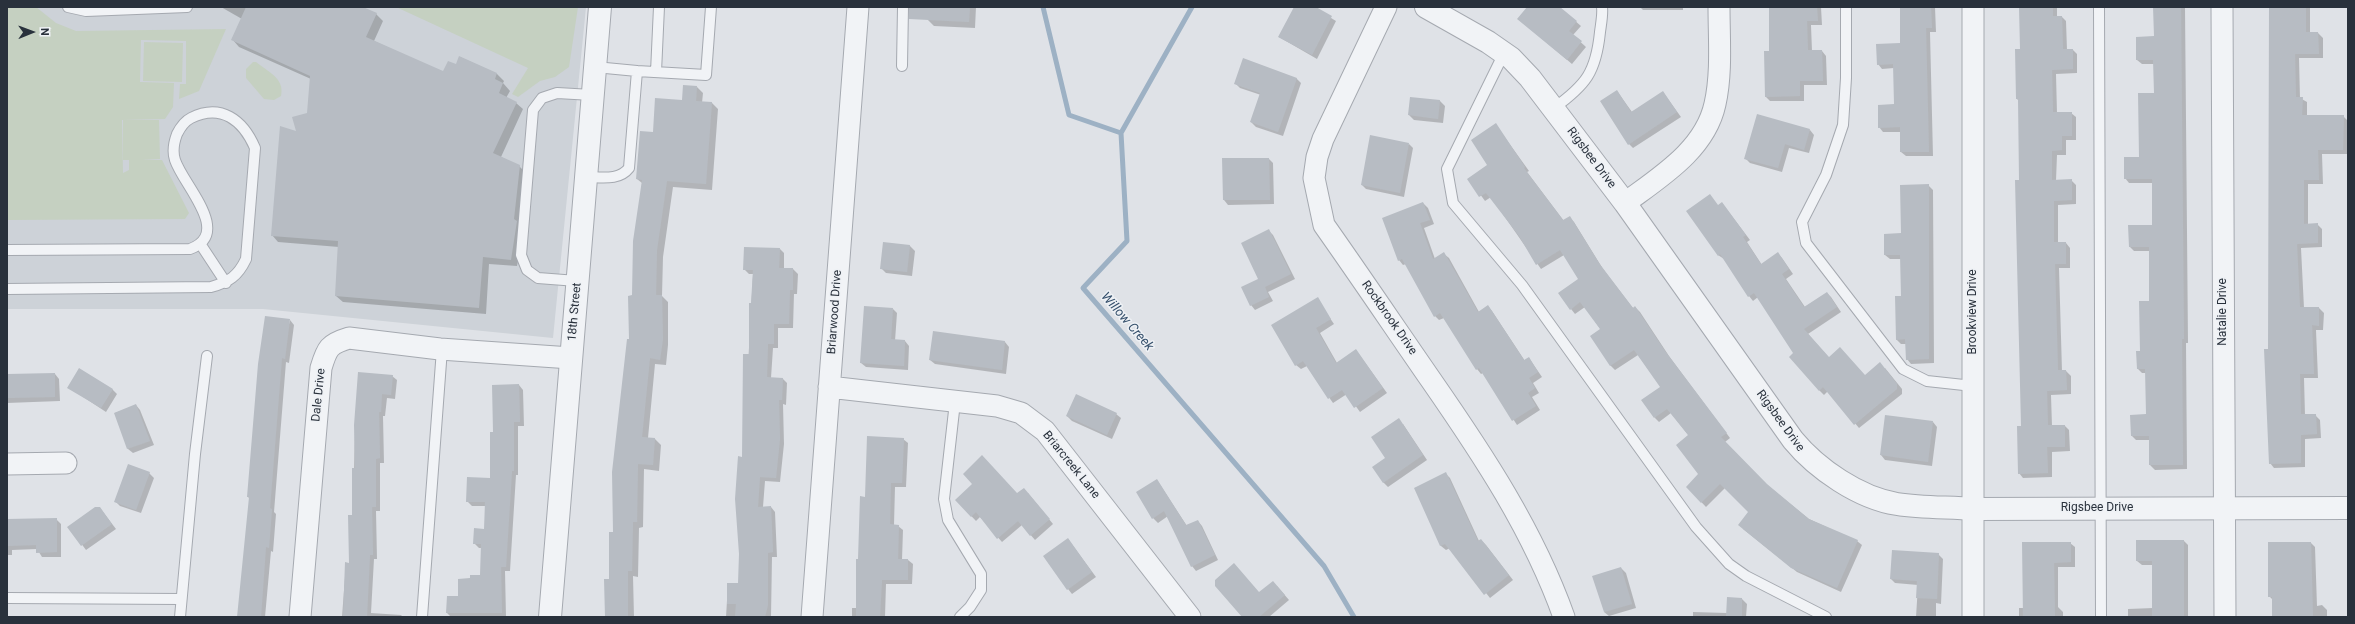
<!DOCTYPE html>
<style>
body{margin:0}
#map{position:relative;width:2355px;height:624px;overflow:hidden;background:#dfe2e7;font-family:Roboto,sans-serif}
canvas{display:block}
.frame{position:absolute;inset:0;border:8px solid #29313c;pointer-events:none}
.north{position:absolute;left:12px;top:12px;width:40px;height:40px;-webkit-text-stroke:3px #eef1f5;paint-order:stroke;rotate:89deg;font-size:11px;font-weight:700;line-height:16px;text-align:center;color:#29313c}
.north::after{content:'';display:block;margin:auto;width:14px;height:18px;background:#29313c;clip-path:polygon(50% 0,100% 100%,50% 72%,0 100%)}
</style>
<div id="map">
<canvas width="2355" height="624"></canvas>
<div class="frame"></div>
<div class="north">N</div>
</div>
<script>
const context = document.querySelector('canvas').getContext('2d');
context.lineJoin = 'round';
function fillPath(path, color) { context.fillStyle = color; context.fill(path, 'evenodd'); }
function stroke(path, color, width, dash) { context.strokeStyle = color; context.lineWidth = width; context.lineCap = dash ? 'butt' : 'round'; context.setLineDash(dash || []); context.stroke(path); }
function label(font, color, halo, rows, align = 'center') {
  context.font = font + ' Roboto,sans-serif'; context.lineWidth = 3; context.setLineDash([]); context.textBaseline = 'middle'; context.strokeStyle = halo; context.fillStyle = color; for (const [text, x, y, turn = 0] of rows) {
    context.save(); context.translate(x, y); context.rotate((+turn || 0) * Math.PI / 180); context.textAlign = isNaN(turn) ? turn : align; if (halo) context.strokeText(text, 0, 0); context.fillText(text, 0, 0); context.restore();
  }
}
fillPath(new Path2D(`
 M7 7H586L553 338 263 309H7Z`), '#cdd2d8');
fillPath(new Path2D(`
 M7 7H36L56 23 76 31 226 29 199 91 179 99 180 84H186V41L141 40 140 82 174 83 173 107 165 119 122 120 123 173 129 170V160H123V120H159L160 159 142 160H162L189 213 185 219 7 220Z
 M396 7H578L569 67 555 77 540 81 518 97 512 94 528 68Z
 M144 42 183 43 182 82 143 81Z
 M253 62H256C268 72 285 78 281 96L274 100 264 99 246 78V69Z`), '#c5d0c1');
fillPath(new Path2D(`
 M221 7H361L376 14 383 21 374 41 443 73 456 66 460 57 497 74 504 81 503 83 510 91 506 98 516 103 523 109 501 157 519 166 526 173 524 229 517 266 489 264 486 314 343 302 336 296 339 247 278 242 272 235 297 132 308 114 311 79 239 47 233 40 242 19Z
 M928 7H976L975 28 934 26 927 19Z
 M1295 7H1313L1336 21 1317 59 1279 37Z
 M1529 7H1559L1581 26 1573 35 1586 47 1572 64 1523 23Z
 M1640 7H1683V10H1643Z
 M1770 7H1821L1822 25H1811L1812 51H1822L1826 56 1827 85H1804V101H1770L1766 97 1770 52Z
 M1901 7H1935L1936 32H1930L1933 156H1906L1901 152V132H1883L1879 127 1895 105 1894 68 1882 69 1878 64 1901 44Z
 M2020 7H2057V17H2062L2066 21 2067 50H2073L2077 54V73L2056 74 2057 113H2071L2076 117V140H2066V155H2057L2056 181 2071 180 2076 185V204L2058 205V243H2066L2070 248V268H2059L2062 371H2066L2071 376V394L2051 395 2052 426H2065L2069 430 2070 451 2052 452V477L2023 478 2019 473 2022 427 2019 101 2017 99 2021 50Z
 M2154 7H2185L2188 343H2186L2187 469 2155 470 2150 465V440H2136L2132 436 2147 415 2146 373H2142L2138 369 2150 302V251H2134L2130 247 2153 226V183H2129L2125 178 2140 158 2155 94 2154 64H2142L2137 60 2155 37Z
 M2270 7H2310V33H2318L2323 38V58H2299L2300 98 2307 102V116H2343L2348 121 2347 154H2322L2323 184H2308V224H2317L2322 229V247L2301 248 2304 308H2319L2324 313 2323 330H2316L2318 378H2304L2305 415H2315L2320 420 2321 438 2305 439V467L2274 468 2270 463Z
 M1296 78 1301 83 1283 136 1256 127 1251 122 1261 95 1240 88 1235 83Z
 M697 87 703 93 702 103H712L718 109 712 190 673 187 663 257 662 296 668 302V345L666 365 655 364 648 438 655 439 661 445 659 471 644 469 643 527 639 528 638 577 633 576 634 617H606L642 183 637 179 654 133Z
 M1617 91 1632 112 1663 92 1681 117 1633 148 1629 144Z
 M1411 98 1440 101 1445 106 1443 123 1414 120 1409 115Z
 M1496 125 1529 171 1527 172 1564 221 1570 218 1574 222 1603 269 1633 308 1635 307 1640 312 1669 356 1730 438 1725 442 1767 485 1809 519 1857 541 1862 545 1841 592 1797 572 1743 529 1749 512 1725 488 1706 507 1687 487 1700 474 1689 436 1671 413 1659 422 1655 418 1661 387 1638 355 1615 370 1610 365 1601 330 1585 307 1575 314 1571 309 1579 279 1564 255 1541 269 1491 197 1485 201 1469 179 1489 166Z
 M1810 130 1814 135 1809 153 1789 148 1782 172 1750 163 1745 158Z
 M1409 144 1413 148 1404 197 1366 189 1362 185Z
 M1269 159 1273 163 1274 204 1228 205 1224 200Z
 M1928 185 1933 190 1934 363 1911 364 1907 359 1906 344H1901L1896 339 1902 297 1901 259H1890L1885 255 1902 234Z
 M1423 203 1428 208 1434 224 1424 228 1435 259 1444 254 1449 258 1479 312 1488 306 1492 311 1525 361 1529 358 1542 377 1533 383 1539 393 1532 397 1540 410 1517 425 1483 373 1481 374 1477 369 1444 318 1439 320 1435 316 1406 264 1403 265 1399 260Z
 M1722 203 1750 240 1747 242 1762 265 1778 254 1782 258 1793 274 1786 279 1805 307 1827 293 1831 297 1841 312 1808 334 1829 358 1865 376 1885 368 1902 389V394L1859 428 1828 391 1824 395 1819 390 1758 297 1753 301 1749 296 1724 259 1718 255 1719 206Z
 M1269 231 1273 235 1295 279 1268 292 1273 301 1255 310 1251 305 1259 279Z
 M884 243 910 246 915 251 912 276 886 273 881 268Z
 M780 249 784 253V269H793L798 274 797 294H794L793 328H778V348H773L771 378 783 379 787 383 786 405 783 404 784 444 780 482 765 481 763 507H771L775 512 777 557H772L771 617H726L728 584H739L743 458 753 274H749L744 269Z
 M1317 299 1334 324 1320 333 1337 363 1356 350 1387 393 1360 412 1347 394 1333 403 1307 366 1301 369 1296 365Z
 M893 309 897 313 895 341H905L909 346 908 370 866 367 861 363Z
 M290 320 294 325 289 363 286 362 274 512 276 514 273 552 271 551 265 617H238L250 499 248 497Z
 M934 332 1005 342 1009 347 1006 374 935 364 930 360Z
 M55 374 59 379 60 401 7 403V375Z
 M392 376 397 380 395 399 387 398 385 416H383L384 463H380V511H376L377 559H374L371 613 401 615 403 617H342L346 563 350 564 353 516 355 425Z
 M519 385 523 390 524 426H518V475H516L510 571H505L506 617H451L447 613 459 597 471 579 481 576 482 548H479L474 543 485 530 486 506H472L467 501 491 479 494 433Z
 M68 387 112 389 117 394 106 412Z
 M136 405 140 410 154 445 133 453 128 449 115 413Z
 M1116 414 1121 418 1112 439 1072 421 1067 416Z
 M1933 422 1937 427 1932 466 1885 460 1881 455Z
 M1403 424 1427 460 1388 487 1383 482 1386 458Z
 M903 439 908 443 906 487H895L894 525 898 526 903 530 902 560H908L913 564 912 584H886L885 617H852V608H857L866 498Z
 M149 473 154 478 141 513 120 506 115 501Z
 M1446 474 1450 478 1479 541 1481 540 1486 545 1513 580 1490 598 1450 548 1446 550 1441 546 1415 488Z
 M1157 480 1187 526 1198 521 1202 526 1218 560 1196 571 1192 566 1168 516 1158 523 1153 518Z
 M1028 493 1053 524 1035 540 1022 525 1002 542 980 517 976 521 956 500Z
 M100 508 116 529 86 550 69 527Z
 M7 519H56L61 524V557H42L37 549 12 550V555H7Z
 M1068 539 1096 577 1072 594 1068 589Z
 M2184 541 2188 545V617H2128V609L2153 608V565H2142L2137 561Z
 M2024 543H2070L2075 547V567H2058V607L2063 612V617H2019V608H2024Z
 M2311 543 2315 547 2317 606 2322 605 2327 610V617H2273V600L2269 596Z
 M1938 554 1943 559 1941 604 1936 603V617H1916L1918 585 1895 583 1891 579Z
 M1621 568 1626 573 1636 608 1609 616 1604 612Z
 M1277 586 1289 600 1269 617H1243L1260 593Z
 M1742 599 1747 604 1746 617H1693V612L1727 613Z`), '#0003');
stroke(new Path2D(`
 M1043 7 1069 115 1121 133
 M1192 7 1121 133 1127 241 1083 288 1324 566 1354 617`), '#9db1c4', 5);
fillPath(new Path2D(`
 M246 7H363L377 13 366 37 443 71 448 61 456 64 459 56 497 73 495 79 503 83 499 93 517 102 493 153 520 165 514 219 517 221 511 260 483 257 479 308 335 296 338 241 271 236 280 126 296 131 292 117 307 113 310 76 231 40Z
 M909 7H970L969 22 909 19Z
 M1294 7H1316L1332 16 1312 55 1278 37Z
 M1527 7H1560L1577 21 1569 31 1582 41 1567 60 1517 19Z
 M1769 7H1817L1818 21H1807L1808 50H1822L1823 81H1800V96L1765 97 1764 51H1769Z
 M1900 7H1931L1932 28H1926L1929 152H1900V127L1878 128V105L1894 104 1893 64 1877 65 1876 44 1900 43Z
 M2019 7H2053V16H2062L2063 49H2073V69L2052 70 2053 112H2072V136H2062V150L2052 151V180L2072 179V200L2054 201V242H2066V264H2055L2058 370H2066L2067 390 2047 391 2048 425H2065V447H2047L2048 473 2018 474 2017 426H2021L2015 180H2019L2018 99H2016L2015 49H2020Z
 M2153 7H2181L2184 339H2182L2183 465H2149V436H2131L2130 415 2146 414 2145 369H2137L2136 351H2140L2139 301H2149V247H2129L2128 225H2152V179H2124V157H2139L2138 93H2154L2153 60H2136V37L2154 36Z
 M2269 7H2306V32H2318L2319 54H2295L2296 97H2303L2302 115H2344L2343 150H2318L2319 180H2304V224L2318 223V243L2297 244 2300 307H2319V326L2312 325 2314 374H2300L2301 414H2316L2317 434 2301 435V463L2269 464 2264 349H2268Z
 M1243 58 1297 78 1278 132 1250 122 1260 93 1234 84Z
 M683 85 697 86 696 101 712 102 706 184 667 181 657 250 656 295H662L663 339 660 360 650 358 642 437 655 438 653 465 638 464 637 522H633L632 571H628V617H605L604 579H609V532H613L612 472 627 339H629L628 296 632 295 633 241 642 180 636 179 640 131 653 132 655 98 682 100Z
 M1617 90 1631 112 1663 91 1677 112 1628 145 1600 101Z
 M1410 97 1440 100 1438 119 1408 115Z
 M1757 114 1810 129 1804 150 1785 144 1778 168 1744 159Z
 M1496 123 1525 167 1524 168 1563 220 1570 216 1599 263 1633 308 1635 306 1665 351 1727 433 1721 437 1767 484 1809 519 1858 540 1837 588 1791 568 1738 525 1748 512 1720 484 1701 503 1686 487 1698 474 1676 445 1688 435 1667 409 1654 418 1641 400 1660 387 1634 350 1610 366 1590 336 1600 329 1580 302 1570 310 1558 293 1578 279 1560 250 1536 265 1519 236 1486 193 1479 197 1467 179 1487 165 1471 140Z
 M1370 135 1409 143 1400 193 1361 185Z
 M1222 158H1269L1270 200H1223Z
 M1929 184V359L1906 360 1905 339 1896 340 1895 296H1901L1900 255H1884V234L1901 233 1900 185Z
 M1710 194 1718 205 1722 202 1746 235 1743 237 1761 264 1778 252 1789 269 1782 274 1804 307 1827 292 1837 307 1804 329 1829 357 1840 347 1865 375 1880 362 1897 384V389L1854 425 1823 387 1819 391 1789 357 1793 353 1754 293 1748 297 1720 254 1718 256 1686 211Z
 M1423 202 1430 220 1420 223 1433 259 1444 252 1478 312 1488 305 1524 360 1529 357 1538 372 1529 378 1535 388 1528 393 1536 406 1512 421 1479 368 1476 370 1440 313 1434 317 1402 259 1398 261 1382 218Z
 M1269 229 1291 274 1265 287 1269 297 1250 306 1241 287 1258 279 1241 243Z
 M883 242 910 245 907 272 880 269Z
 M744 247 780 248 779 268H793V290H790L789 324H774V344H768L767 377 783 378 782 400H779L780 439 776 478 760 477 758 507 771 506 773 552 768 553V605L765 617H735L736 604H727V583H738L739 554 735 499 738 456 742 457 743 354H749V303H751L753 270H743Z
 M1318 297 1331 319 1316 328 1336 363 1356 349 1383 388 1354 408 1342 390 1328 399 1303 361 1295 366 1271 325Z
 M864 306 893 308 891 339 905 340 904 366 860 363Z
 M265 316 290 319 285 359 282 358 270 508 272 509 269 548 266 547 261 617H237L249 497H247L258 364Z
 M933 331 1005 341 1002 370 929 360Z
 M79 368 113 389 101 408 67 388Z
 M358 372 393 375 391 395 382 394 381 412H379L380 458 376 459V507H372L373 555H370L367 617H343L345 562 349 563 348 515H352V468H355L354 425Z
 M55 373V397L7 398V374Z
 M519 384 520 422H514V471H512L506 567H501L502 613H446L447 596H458V579L470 578V575H480L481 544H473L474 528 484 529 485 502H466L467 477 490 478V432H493L492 385Z
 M1076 394 1117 413 1107 435 1066 416Z
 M136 404 150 441 127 449 114 413Z
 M1885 415 1933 421 1928 462 1880 455Z
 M1399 418 1423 455 1383 483 1372 467 1385 458 1371 437Z
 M867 436 904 438 902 483H891L890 524 899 525 898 559H908V580H882L880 617H856V559H858L860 496 865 497Z
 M982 455 1017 493 1024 488 1050 519 1030 536 1018 521 997 539 976 512 971 517 955 500 972 484 963 474Z
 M128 464 150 472 136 510 114 502Z
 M1446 472 1478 541 1481 539 1509 575 1484 595 1445 544 1440 546 1414 488Z
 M1157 479 1186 525 1198 520 1215 555 1191 567 1164 511 1152 519 1136 492Z
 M95 507H100L112 524 81 546 67 527Z
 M57 518V552L36 553V545L7 546V519Z
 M1068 538 1092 572 1067 590 1043 556Z
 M2136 540H2184V617H2152V561H2136Z
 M2022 542H2071V562L2054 563 2055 617H2023Z
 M2268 542H2311L2313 617H2272V597H2268Z
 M1892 550 1939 553 1937 599 1916 598 1917 581 1890 579Z
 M1234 563 1259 592 1273 581 1285 595 1259 617H1242L1215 586V580Z
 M1621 567 1632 604 1604 612 1592 576Z
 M1727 597 1742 598V617H1726Z`), '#b7bcc3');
const service = new Path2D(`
 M68 7 86 11 187 7
 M1846 7V78L1843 125 1826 175 1802 222 1806 243 1903 369 1927 381 1973 386
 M2099 7 2101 617
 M1504 53 1447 169 1453 203 1522 285 1696 527 1729 564 1746 576 1826 617
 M902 66 903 7
 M595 67 637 71
 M656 72 659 7
 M1554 108C1586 85 1596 72 1600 32 1601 24 1603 14 1602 7
 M586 177C601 177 619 181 629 168L637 71 706 75 711 7
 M201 245 226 283
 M7 250 190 249C233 233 183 185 175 160 172 151 174 142 177 134 180 128 185 121 191 118 221 103 243 120 255 148L246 259C238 276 229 282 211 287L7 289
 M577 281 538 278 527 270 521 255 533 110 542 98 557 93 592 95
 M955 402 944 499 948 520 981 574V590L970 607 960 617
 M7 598 181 599
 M180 617 195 454 207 356
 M422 617 442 349`);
const minor = new Path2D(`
 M1386 7 1323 139 1317 157 1314 178 1324 225C1360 276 1395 328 1431 380 1483 455 1533 530 1564 617
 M1973 7V617
 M2222 7 2225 617
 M1625 203C1660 177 1705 150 1715 104 1722 73 1719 39 1719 7
 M829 387 997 406 1021 413 1045 431 1190 617
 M7 464 66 463
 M300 617 321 368C327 348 329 344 349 338L440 349 571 358
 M812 617 858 7`);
const tertiary = new Path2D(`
 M1426 7 1488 42 1511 58 1530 78 1625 203 1793 440C1817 469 1859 498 1897 504 1922 508 1948 507 1974 509L2348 508
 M550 617 600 7`);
stroke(service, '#a5a9b0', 12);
stroke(minor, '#a5a9b0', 23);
stroke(tertiary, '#a5a9b0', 24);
stroke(service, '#f1f3f6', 10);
stroke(minor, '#f1f3f6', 21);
stroke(tertiary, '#f1f3f6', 22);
label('12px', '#29313c', '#eef1f5', [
 ["Rigsbee Drive",1591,158,53],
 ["18th Street",575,312,-85],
 ["Briarwood Drive",835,312,-86],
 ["Brookview Drive",1973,312,-90],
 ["Natalie Drive",2223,312,-90],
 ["Rockbrook Drive",1389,318,55],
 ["Dale Drive",319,395,-84],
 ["Rigsbee Drive",1780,421,54],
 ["Briarcreek Lane",1071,465,51],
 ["Rigsbee Drive",2097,508]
]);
label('italic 13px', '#37516d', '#eef1f5', [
 ["Willow Creek",1127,322,49]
]);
</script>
